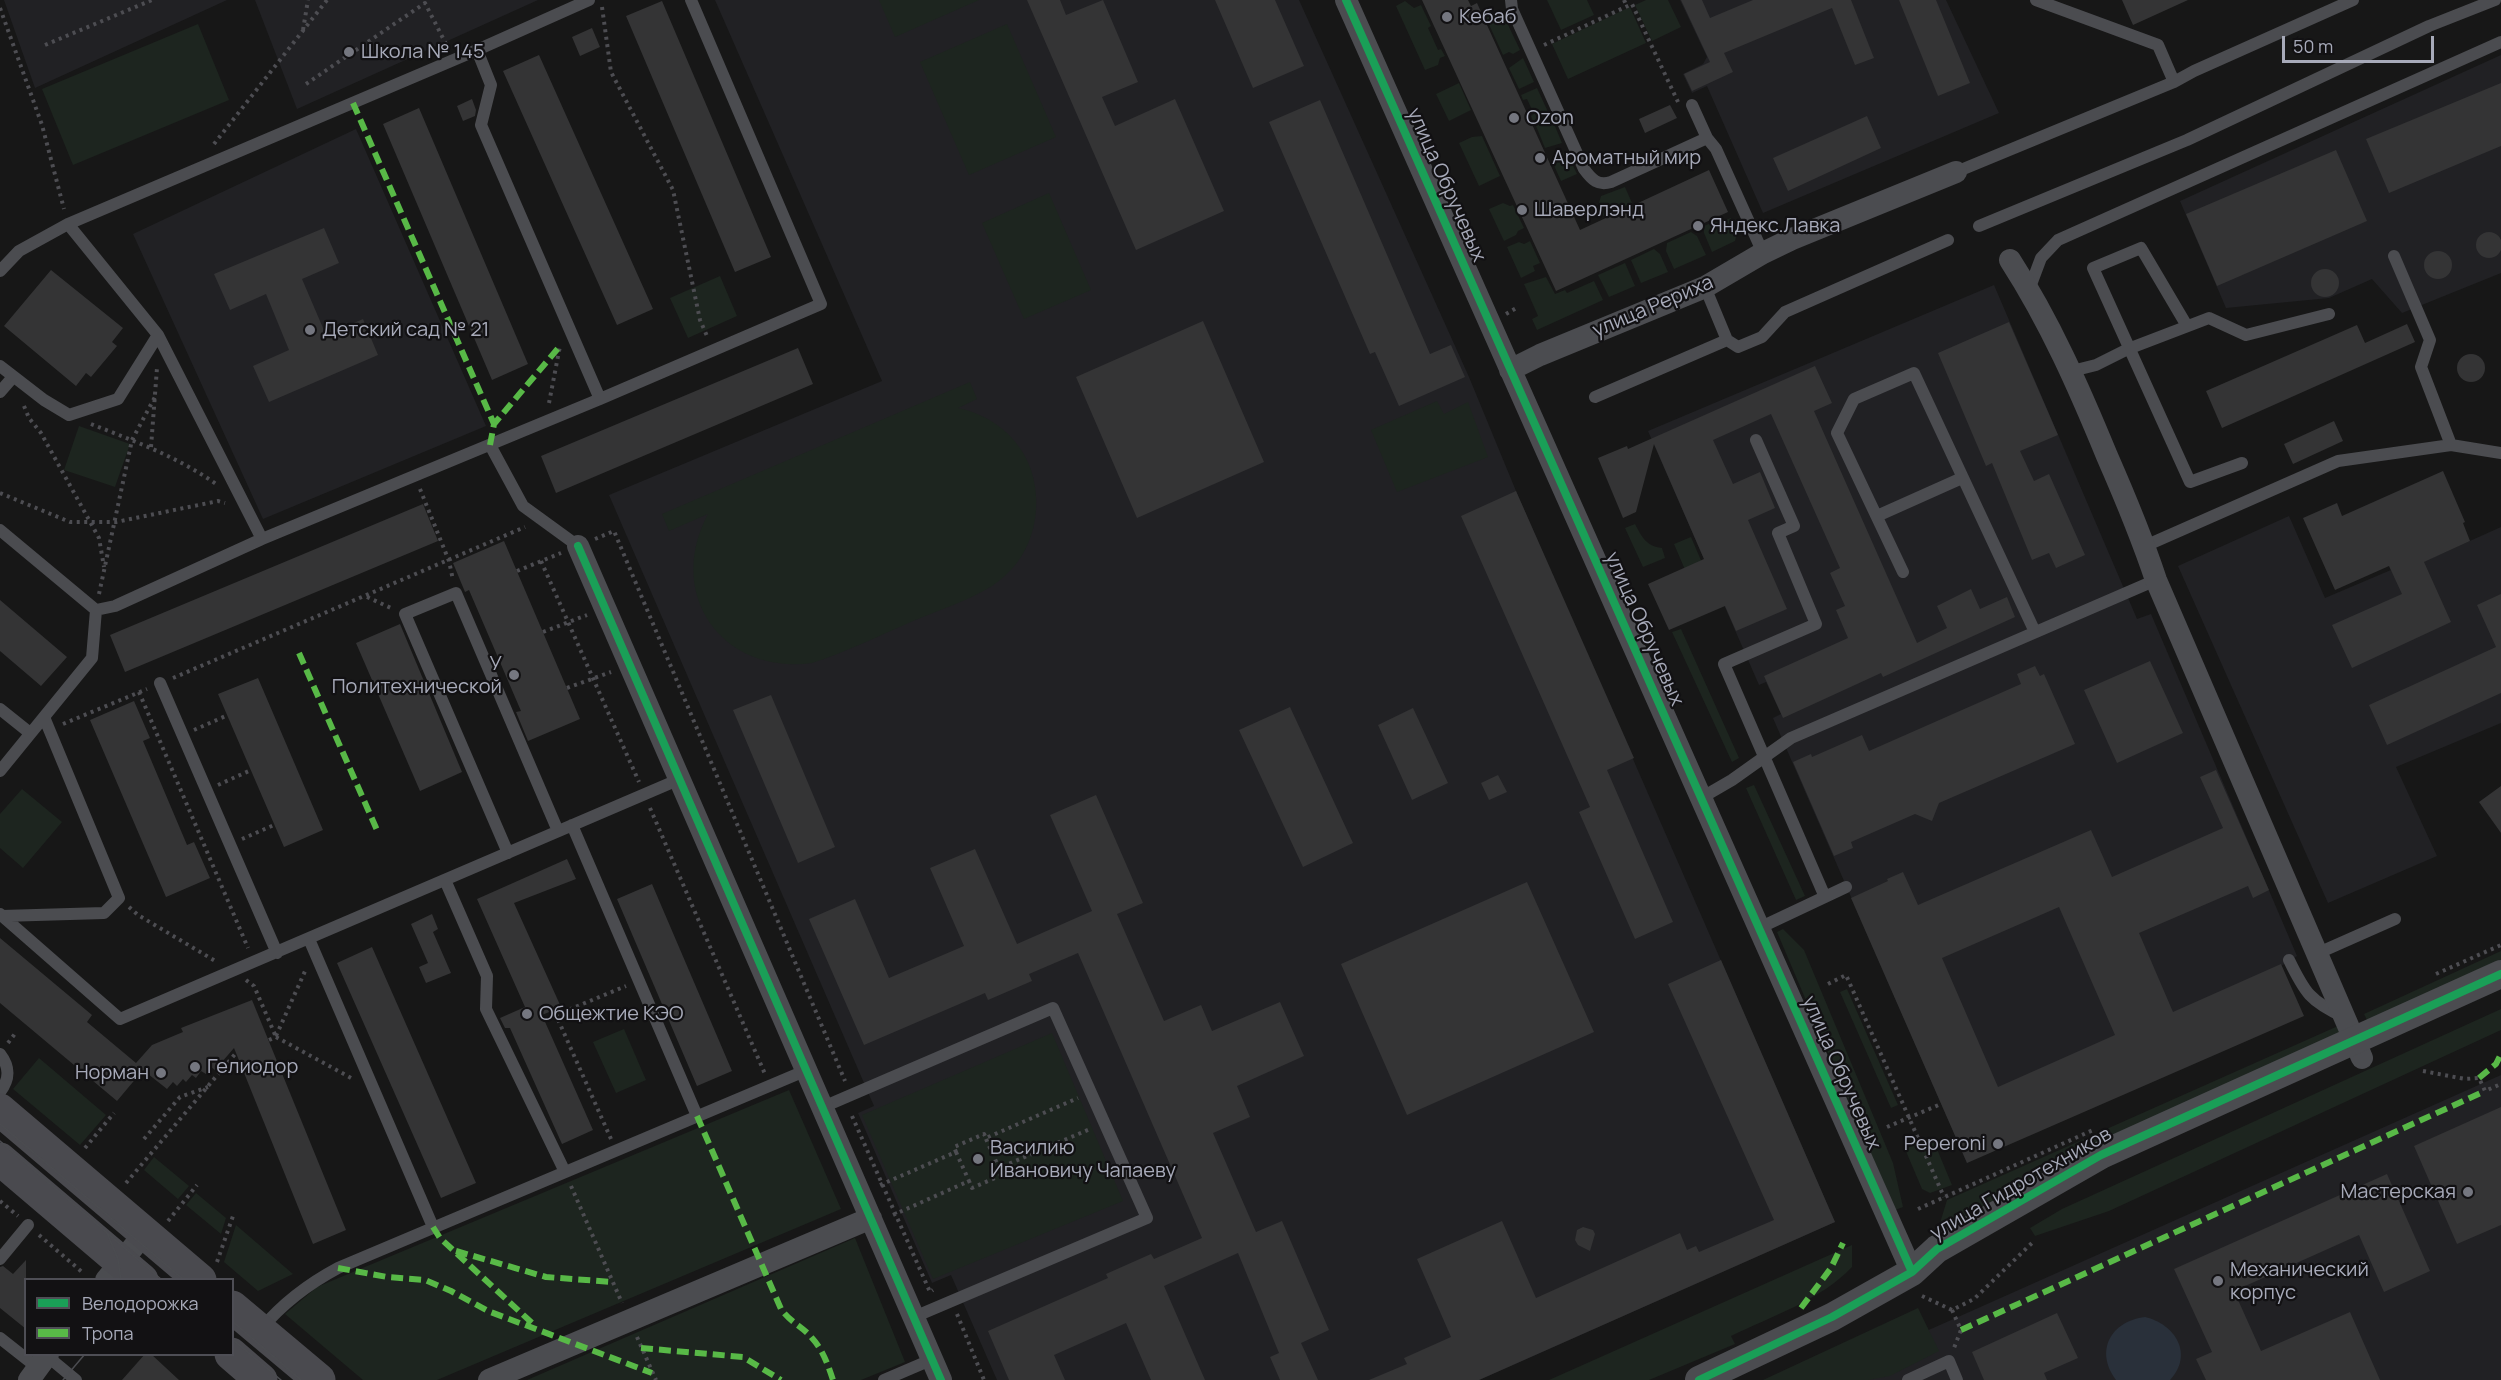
<!DOCTYPE html>
<meta charset="utf-8">
<style>
body{margin:0}
#map{position:relative;width:2501px;height:1380px;overflow:hidden;background:#171717;font-family:Manrope,sans-serif}
canvas{display:block}
.legend{position:absolute;left:24px;top:1278px;width:210px;height:78px;box-sizing:border-box;background:#121113;border:2px solid #4e4e55;margin:0;padding:8px 10px;list-style:none;font-size:18px;color:#a7aab9}
.legend li{display:flex;align-items:center;gap:12px;height:30px}
.legend b{width:30px;border:2px solid #4e4e55}
.scale{position:absolute;left:2282px;top:36px;width:152px;height:27px;box-sizing:border-box;border:3px solid #a7aab9;border-top:0;padding-left:8px;font-size:18px;line-height:21px;white-space:nowrap;color:#a7aab9;-webkit-text-stroke:4px #121113;paint-order:stroke}
</style>
<div id="map">
<canvas width="2501" height="1380"></canvas>
<ul class="legend">
<li><b style="height:8px;background:#1a9f57"></b>Велодорожка</li>
<li><b style="height:8px;background:#58b947"></b>Тропа</li>
</ul>
<div class="scale">50 m</div>
</div>
<script>
const context = document.querySelector('canvas').getContext('2d');
context.lineJoin = 'round';
function fillPath(path, color) { context.fillStyle = color; context.fill(path, 'evenodd'); }
function stroke(path, color, width, dash) { context.strokeStyle = color; context.lineWidth = width; context.lineCap = dash ? 'butt' : 'round'; context.setLineDash(dash || []); context.stroke(path); }
function label(font, color, halo, rows, align = 'center') {
  context.font = font + ' Manrope,sans-serif'; context.lineWidth = 4.5; context.setLineDash([]); context.textBaseline = 'middle'; context.strokeStyle = halo; context.fillStyle = color; for (const [text, x, y, turn = 0] of rows) {
    context.save(); context.translate(x, y); context.rotate((+turn || 0) * Math.PI / 180); context.textAlign = isNaN(turn) ? turn : align; if (halo) context.strokeText(text, 0, 0); context.fillText(text, 0, 0); context.restore();
  }
}
fillPath(new Path2D(`
 M4 0H227L35 88Z
 M255 0H538L297 109Z
 M715 0H1299L1469 377 1516 491 1835 1222 1479 1380H997L951 1275 932 1283 858 1113 874 1106 609 495 882 381Z
 M1680 0H1946L1999 113 1763 213 1707 86 1692 93 1683 74 1703 64 1707 57Z
 M2501 55V273L2402 313 2372 279 2329 298 2226 308 2180 201Z
 M356 129 486 426 263 519 133 234Z
 M1994 285 2137 619 2151 614 2297 956 1967 1163 1773 718 1781 714 1766 682 1759 685 1648 431Z
 M2289 516 2325 598 2391 570 2394 575 2501 527V723L2396 767 2437 856 2328 903 2178 566Z
 M2501 1075V1380H1815L1940 1325Z`), '#212124');
fillPath(new Path2D(`
 M879 0H979L895 37Z
 M1547 0H1587L1594 15 1561 30Z
 M1646 0H1668L1681 27 1652 41 1635 5Z
 M1405 1 1414 8 1421 5 1431 26 1428 28 1438 50 1441 49 1445 56 1440 58 1438 65 1425 70 1396 6Z
 M1630 7 1646 43 1568 79 1552 44Z
 M1501 10 1520 50 1513 54 1509 52 1503 55 1486 18Z
 M198 24 229 100 73 165 42 89Z
 M1007 24 1056 137 969 175 920 62Z
 M1523 58 1534 82 1519 89 1509 68Z
 M1459 83 1471 110 1449 121 1436 94Z
 M1537 88 1549 114 1533 121 1531 116 1534 114 1527 99 1523 100 1521 95Z
 M1552 119 1562 143 1545 148 1536 126Z
 M1482 136 1500 176 1479 186 1459 143 1472 137Z
 M1566 151 1577 174 1561 181 1552 161Z
 M1625 187 1632 203 1603 216 1598 206 1601 196Z
 M1049 193 1091 290 1024 319 982 223Z
 M1503 203 1510 206 1513 205 1524 228 1518 231 1516 235 1504 241 1489 209Z
 M1731 218 1737 233 1735 241 1712 252 1704 233V226L1720 219 1722 221Z
 M1691 232 1697 236 1706 255 1674 269 1666 251 1667 243Z
 M1530 241 1540 263 1533 266 1535 271 1521 278 1507 247 1519 242 1524 244Z
 M1654 249 1660 254 1668 272 1641 283 1631 260Z
 M1625 263 1635 286 1609 297 1598 275Z
 M720 276 737 316 688 338 670 298Z
 M1546 277 1555 294 1565 290 1567 293 1594 281 1603 300 1537 330 1532 319 1538 316 1524 284Z
 M970 382 977 399 958 408C991 415 1020 437 1031 470 1045 513 1031 561 992 586 968 601 939 610 913 621 879 636 846 652 812 663 722 675 665 594 708 514L669 531 662 514Z
 M1437 401 1444 414 1468 402 1488 457 1397 492 1371 430Z
 M79 426 130 444 115 487 64 470Z
 M1635 524C1642 537 1646 546 1662 548L1665 558 1643 567 1625 528Z
 M1691 537 1715 593 1698 600 1674 544Z
 M1681 629 1739 758 1732 762 1672 632Z
 M1754 785 1805 896 1796 900 1746 788Z
 M22 789 62 822 23 868 0 848V814Z
 M1783 929 1804 950 1893 1163 1903 1207 1895 1210 1777 932Z
 M2501 951V962L2368 1022 2364 1014Z
 M1847 989 1898 1105 1891 1108 1840 992Z
 M2501 1009V1030L2109 1211 2035 1236 2030 1228 2062 1209Z
 M2338 1026 2342 1035 2049 1167 1976 1217 1946 1234 1940 1223 1947 1200Z
 M624 1029 646 1080 616 1093 593 1042Z
 M1052 1033 1123 1201 933 1279 862 1115Z
 M39 1058 106 1115 80 1145 13 1089Z
 M789 1090 841 1209 437 1380H363L285 1314 317 1287Z
 M1932 1137 1952 1185 1930 1193 1922 1189 1905 1149Z
 M154 1157 189 1186 178 1199 144 1170Z
 M196 1193 226 1218 221 1234 186 1205Z
 M236 1225 293 1274 258 1291 224 1262Z
 M855 1238 905 1362 861 1380H527Z
 M1852 1245V1267C1821 1300 1772 1316 1731 1336L1735 1344 1649 1380H1549Z
 M1918 1308 1939 1351 1890 1376 1868 1380H1763Z`), '#1d251f');
fillPath(new Path2D(`
 M2145 1317C2175 1324 2194 1354 2170 1380H2116C2094 1351 2111 1321 2145 1317Z`), '#29303a');
fillPath(new Path2D(`
 M1027 0H1060L1066 15 1103 0 1138 82 1102 97 1115 126 1175 99 1224 211 1136 250Z
 M1215 0H1275L1304 66 1253 88Z
 M1422 0H1468L1471 6 1477 3 1580 230 1709 170 1728 212 1556 291Z
 M1681 0H1702L1710 18 1753 0H1851L1874 58 1855 65 1832 8 1724 53 1733 72 1692 91 1684 74 1710 62Z
 M1899 0H1936L1970 83 1938 96Z
 M2122 0H2188L2133 25Z
 M662 1 771 257 735 272 626 16Z
 M592 28 600 47 580 56 572 37Z
 M539 55 653 309 617 325 503 71Z
 M2501 83V146L2389 193 2366 139Z
 M472 99 476 110 475 116 463 121 457 106Z
 M1320 100 1430 354 1451 345 1465 377 1399 406 1375 352 1370 354 1269 122Z
 M1670 105 1677 118 1645 133 1639 119Z
 M419 108 528 364 492 380 383 124Z
 M1867 116 1881 148 1788 191 1773 158Z
 M2336 150 2367 221 2217 286 2186 214Z
 M324 228 339 263 302 279 326 335 363 319 378 355 269 402 253 366 289 350 266 294 230 310 214 274Z
 M2476 245a13 13 0 1 1 26 0a13 13 0 1 1-26 0Z
 M2424 265a14 14 0 1 1 28 0a14 14 0 1 1-28 0Z
 M2311 283a14 14 0 1 1 28 0a14 14 0 1 1-28 0Z
 M51 270 123 328 112 342 117 346 91 377 86 373 76 386 4 326Z
 M1203 321 1264 462 1137 518 1076 377Z
 M2009 322 2058 435 2020 451 2034 481 2049 474 2085 555 2056 568 2049 553 2032 560 1992 463 1986 466 1938 353Z
 M2407 324 2415 342 2222 428 2206 391 2357 325 2365 343Z
 M798 348 813 384 556 493 541 456Z
 M2457 368a14 14 0 1 1 28 0a14 14 0 1 1-28 0Z
 M1815 366 1832 403 1814 411 1917 643 1947 628 1937 606 1971 589 1980 609 2007 597 2015 617 1883 677 1881 673 1783 718 1764 676 1848 638 1836 610 1845 606 1830 573 1840 568 1771 414 1713 440 1733 484 1760 472 1775 508 1748 520 1787 609 1736 631 1725 606 1669 630 1648 584 1704 559 1654 444 1636 512 1623 518 1598 458 1627 446 1628 449Z
 M2334 421 2343 441 2293 464 2284 444Z
 M2443 471 2465 522 2463 523 2470 541 2424 562 2451 622 2352 668 2332 625 2402 594 2389 566 2335 590 2303 518 2337 503 2342 516Z
 M1516 491 1634 758 1607 770 1673 922 1635 939 1579 812 1590 807 1461 516Z
 M423 504 438 541 125 672 110 635Z
 M504 541 580 719 528 741 516 712 521 711 469 590 465 592 453 563Z
 M2501 594V693L2387 745 2369 705 2496 647 2477 605Z
 M0 600 67 657 41 686 0 651Z
 M400 624 462 772 420 791 356 643Z
 M2150 661 2183 733 2117 763 2084 690Z
 M2035 666 2040 676 2044 674 2075 744 1939 803 1932 821 1915 814 1851 842 1853 848 1834 856 1793 762 1811 754 1812 757 1862 735 1869 751 2021 684 2017 674Z
 M258 678 323 830 284 847 218 694Z
 M771 695 835 847 798 863 733 710Z
 M134 701 150 738 143 741 187 845 194 842 210 878 166 897 90 720Z
 M1290 707 1353 843 1303 867 1239 730Z
 M1413 708 1448 783 1412 800 1378 725Z
 M2216 770 2269 890 2253 898 2248 886 2139 933 2173 1012 2281 964 2304 1016 1967 1163 1851 898 1888 881 1887 879 1903 872 1918 905 2091 830 2112 877 2223 828 2200 777ZM2059 907 2115 1035 1998 1087 1942 958Z
 M1498 775 1507 792 1489 800 1481 783Z
 M2501 786V833L2479 802Z
 M1096 795 1143 903 1117 914 1164 1021 1201 1005 1212 1031 1280 1002 1304 1056 1237 1086 1250 1117 1213 1133 1256 1232 1282 1221 1329 1330 1301 1343 1318 1380H1280L1270 1357 1279 1353 1238 1253 1164 1286 1205 1380H1151L1126 1323 1054 1355 1065 1380H1009L988 1331 1108 1278 1106 1274 1151 1254 1154 1259 1202 1238 1078 953 1029 974 1032 981 988 1000 985 993 864 1045 809 919 855 899 889 978 964 946 930 868 975 849 1017 944 1092 911 1050 815Z
 M567 859 576 879 514 903 561 1007 542 1015 593 1130 562 1144 510 1028H505L500 1018 525 1007 477 899Z
 M1527 882 1594 1032 1407 1115 1341 964Z
 M652 884 732 1071 697 1086 617 899Z
 M432 914 438 929 433 932 451 973 426 983 419 967 428 963 411 924Z
 M0 938 92 1015 87 1022 136 1063 152 1045 183 1032 181 1028 252 1000 346 1230 313 1244 234 1048 215 1070 211 1067 206 1074 201 1071 196 1078 192 1075 186 1082 183 1079 177 1086 173 1082 167 1089 143 1070 117 1101 0 1003Z
 M372 947 476 1183 441 1198 337 963Z
 M1721 960 1835 1222 1479 1380H1369L1407 1364 1404 1358 1451 1337 1417 1259 1502 1221 1536 1298 1680 1233 1687 1250 1696 1246 1699 1252 1774 1220 1668 984Z
 M2501 1107V1225L2457 1244 2414 1146Z
 M2387 1174 2430 1271 2384 1292 2359 1235 2234 1291 2261 1351 2350 1312 2380 1380H2206L2196 1359 2212 1352 2174 1269Z
 M1583 1227 1593 1230 1595 1234 1590 1251 1578 1245 1575 1240 1577 1230Z
 M26 1260V1329L0 1308V1267L3 1266 13 1274Z
 M2057 1313 2078 1358 2044 1373 2047 1380H1984L1972 1352Z
 M145 1354H151L179 1380H122Z`), '#343435');
stroke(new Path2D(`
 M1624 0 1627 7
 M602 7 611 72 673 190 700 320 707 336
 M0 8 42 125 64 209
 M303 30 308 0
 M45 45 152 0
 M1544 45 1632 4 1678 102
 M306 84 425 3 448 48
 M214 144 327 0
 M1506 314 1518 307
 M549 403 560 346
 M24 406 29 418 41 433 99 538 104 567
 M91 424C134 441 178 457 216 484
 M151 447 157 368
 M420 489 449 561 453 580
 M0 493 70 522H116L218 501 225 503
 M595 539 614 531 845 1081
 M541 561 639 782
 M517 571 561 553
 M99 594 132 440 156 395
 M367 597 393 609
 M543 632 587 615
 M173 678 525 527
 M567 688 611 672
 M139 692 248 948
 M63 724 147 689
 M194 730 228 715
 M218 785 251 770
 M650 808 765 1074
 M242 839 274 825
 M129 907 138 915 217 962
 M2436 974 2501 945
 M246 980 254 986 276 1037
 M1828 984 1846 975 1944 1197
 M276 1036 306 969
 M269 1040 276 1037 353 1079
 M8 1043 17 1031
 M2423 1071 2465 1079 2479 1078 2485 1091 2501 1084
 M852 1116 930 1292 933 1290
 M1887 1127 1941 1104
 M144 1139 180 1097 208 1087
 M611 1139 556 1015 626 986
 M986 1139 999 1168
 M85 1148 114 1113
 M956 1152 969 1181
 M126 1183 236 1053
 M880 1185 956 1152 954 1147 984 1134 986 1138 1078 1098
 M571 1186 622 1303
 M0 1201 18 1216
 M1918 1209 2093 1130
 M893 1215 969 1181 972 1188 1002 1175 999 1168 1090 1129
 M168 1221 197 1185
 M39 1235 82 1272
 M217 1262 233 1216
 M1922 1296 1952 1310 1974 1299 2034 1241
 M1952 1310 1961 1330 1954 1348
 M957 1314 984 1380
 M637 1337 656 1380`), '#4d4d52', 4, [3, 4.5]);
stroke(new Path2D(`
 M1511 0 1512 9 1584 169C1592 180 1598 186 1611 182L1707 138 1716 149 1763 253
 M2036 0 2158 45 2174 82
 M477 50 491 85 481 125 600 399 821 304 691 0
 M1692 105 1707 138
 M1956 172 2174 82 2194 71 2353 0
 M68 224 158 335 262 539
 M1979 226 2187 140 2429 26 2495 0
 M2394 256 2430 340 2421 367 2451 445
 M0 271 19 251 68 224 477 50 589 0
 M1705 287 1727 340 1738 347 1762 337 1785 312 1948 240
 M2029 290 2041 258 2058 240 2501 42
 M2187 326 2141 248 2093 268 2190 482 2242 463
 M0 366 44 400 69 415 118 399 158 335
 M2072 371 2096 365 2128 349 2209 318 2246 335 2329 314
 M0 392 13 377
 M1595 397 1727 340
 M1756 440 1794 526 1778 533 1816 624 1724 664 1825 897
 M490 445 523 506 578 546
 M1877 516 1962 478
 M0 530 96 610
 M2145 546 2338 461 2451 445 2501 453
 M1903 572 1837 433 1854 399 1914 373 2035 632
 M160 683 277 953
 M0 709 30 733
 M0 771 92 658 96 610 115 606 262 539 600 399
 M1701 798 1732 780 1791 738 2156 580
 M572 825 697 1116
 M508 853 405 614 456 593 558 831
 M445 880 487 976 486 1009 565 1172
 M0 914 120 1019 680 779
 M2 916 104 913 119 898 44 717
 M1759 928 1846 887
 M309 939 433 1227
 M2316 954 2395 919
 M2289 960C2305 993 2310 1001 2344 1017
 M0 1054C10 1067 10 1079 0 1092
 M823 1107 1053 1008 1147 1218 914 1317
 M0 1259 28 1225
 M261 1329C283 1303 308 1284 338 1268L807 1070
 M0 1338 38 1368
 M47 1356 76 1380
 M884 1380 933 1359
 M1908 1380 1949 1361 1957 1380`), '#4b4c50', 12);
stroke(new Path2D(`
 M1346 0 1912 1272
 M2010 260C2050 322 2079 388 2107 456 2125 497 2142 538 2156 580L2362 1058
 M1510 370 1540 355 1705 287 1763 253 1792 239 1956 172
 M578 546 941 1380
 M106 1280 145 1233
 M29 1380 48 1354
 M489 1380 871 1218`), '#4b4c50', 22);
stroke(new Path2D(`
 M1699 1380 1832 1317 1912 1272 1937 1249 2101 1155 2501 974`), '#4b4c50', 28);
stroke(new Path2D(`
 M0 1110 200 1280
 M0 1159 142 1280
 M232 1307 319 1380
 M231 1354 261 1380`), '#4a4a4f', 33);
stroke(new Path2D(`
 M0 1124 184 1280
 M0 1141 162 1280
 M107 1233 118 1259 121 1280
 M232 1321 301 1380
 M232 1339 281 1380
 M63 1380 85 1354`), '#4b4c50', 1.5);
stroke(new Path2D(`
 M353 103 494 424
 M490 445 494 424 560 346
 M299 653 377 830
 M2479 1078 2496 1064 2501 1054
 M697 1116 781 1309C791 1323 802 1326 812 1338 823 1350 828 1365 833 1380
 M433 1227 440 1238 532 1323
 M456 1251 546 1277 613 1282
 M338 1268 387 1277 425 1280 451 1291 488 1311 652 1373
 M1801 1308 1831 1268 1843 1243
 M1961 1330 2485 1091
 M641 1348 743 1357 781 1380`), '#58b947', 6, [12, 6]);
stroke(new Path2D(`
 M1346 0 1912 1272
 M578 546 941 1380
 M1699 1380 1832 1317 1912 1272 1937 1249 2101 1155 2501 974`), '#1a9f57', 8);
for (const [x, y, r, color] of [
 [1447,17,6,"#757780"],
 [349,52,6,"#757780"],
 [1514,118,6,"#757780"],
 [1540,158,6,"#757780"],
 [1522,210,6,"#757780"],
 [1698,226,6,"#757780"],
 [310,330,6,"#757780"],
 [514,675,6,"#757780"],
 [527,1014,6,"#757780"],
 [195,1067,6,"#757780"],
 [161,1073,6,"#757780"],
 [1998,1144,6,"#757780"],
 [978,1159,6,"#757780"],
 [2468,1192,6,"#757780"],
 [2218,1281,6,"#757780"]
]) { const dot = new Path2D(); dot.arc(x, y, r, 0, 2 * Math.PI); context.fillStyle = color; context.fill(dot); stroke(dot, '#121113', 2); }
label('20px', '#a7aab9', '#121113', [
 ["Кебаб",1459,17],
 ["Школа № 145",361,52],
 ["Ozon",1526,118],
 ["Ароматный мир",1552,158],
 ["Шаверлэнд",1534,210],
 ["Яндекс.Лавка",1710,226],
 ["Детский сад № 21",322,330],
 ["У",502,664,"right"],
 ["Политехнической",502,687,"right"],
 ["Общежтие КЭО",539,1014],
 ["Гелиодор",207,1067],
 ["Норман",149,1073,"right"],
 ["Peperoni",1986,1144,"right"],
 ["Василию",990,1148],
 ["Ивановичу Чапаеву",990,1171],
 ["Мастерская",2456,1192,"right"],
 ["Механический",2230,1270],
 ["корпус",2230,1293]
], 'left');
label('20px', '#a7aab9', '#121113', [
 ["улица Обручевых",1446,185,66],
 ["улица Рериха",1653,307,-23],
 ["улица Обручевых",1644,629,66],
 ["улица Обручевых",1841,1073,66],
 ["улица Гидротехников",2021,1184,-30]
]);
</script>
